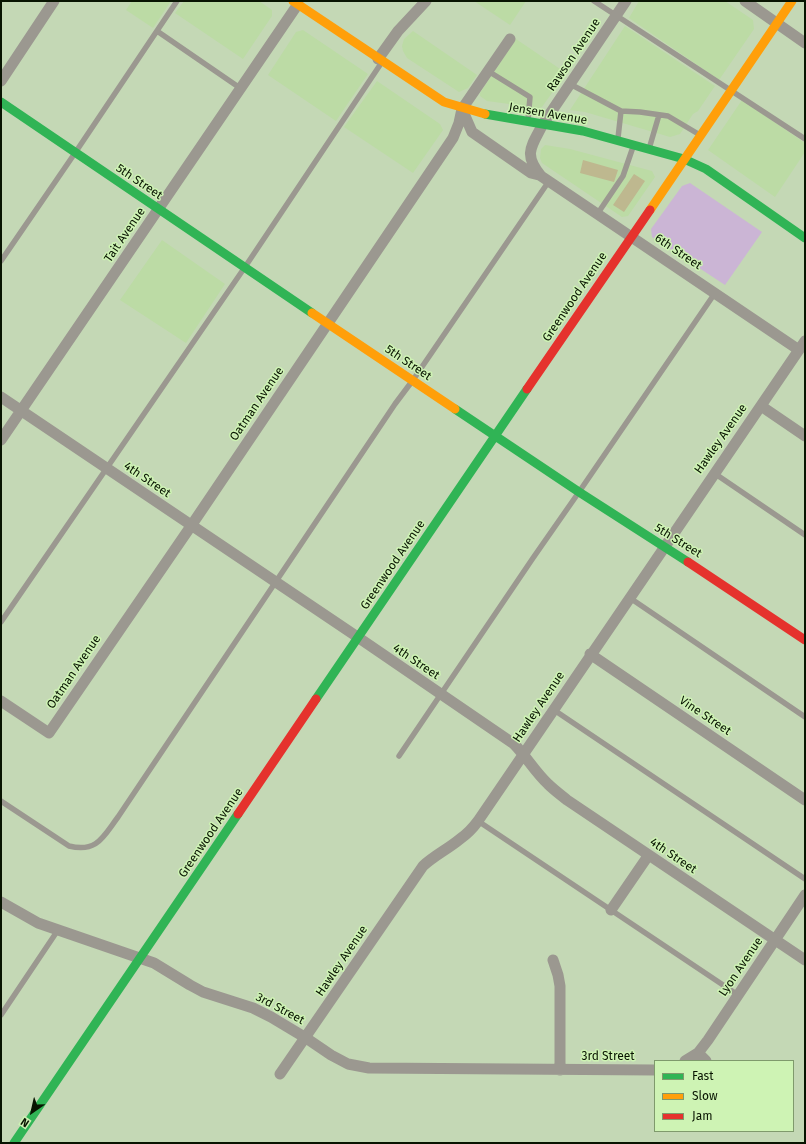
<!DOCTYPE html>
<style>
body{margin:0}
#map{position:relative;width:806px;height:1144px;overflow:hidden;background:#c4d8b5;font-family:"Fira Sans",sans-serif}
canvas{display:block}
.frame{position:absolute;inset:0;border:2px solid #081401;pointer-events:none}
.legend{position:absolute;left:654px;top:1060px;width:140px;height:72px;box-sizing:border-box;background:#cef3b4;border:1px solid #7f9a6c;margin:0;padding:5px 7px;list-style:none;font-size:12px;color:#081401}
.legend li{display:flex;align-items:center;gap:8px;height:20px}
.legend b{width:20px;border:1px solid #7f9a6c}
.north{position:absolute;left:12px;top:1092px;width:40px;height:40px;-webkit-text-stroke:3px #cef3b4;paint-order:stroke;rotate:214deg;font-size:11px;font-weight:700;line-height:16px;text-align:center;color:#081401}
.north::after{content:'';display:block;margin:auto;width:14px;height:18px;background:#081401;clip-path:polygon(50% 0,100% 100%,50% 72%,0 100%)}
</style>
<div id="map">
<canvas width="806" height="1144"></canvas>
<div class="frame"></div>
<ul class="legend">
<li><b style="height:5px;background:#30b455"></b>Fast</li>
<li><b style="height:5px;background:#ff9f0a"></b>Slow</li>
<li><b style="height:5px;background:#e5322d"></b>Jam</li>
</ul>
<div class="north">N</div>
</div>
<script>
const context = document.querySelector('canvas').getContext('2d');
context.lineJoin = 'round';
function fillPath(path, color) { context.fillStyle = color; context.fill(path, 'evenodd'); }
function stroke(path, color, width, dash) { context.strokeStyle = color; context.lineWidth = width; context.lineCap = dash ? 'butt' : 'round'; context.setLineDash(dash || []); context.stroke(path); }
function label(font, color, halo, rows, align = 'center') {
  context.font = font + ' "Fira Sans",sans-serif'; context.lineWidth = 3; context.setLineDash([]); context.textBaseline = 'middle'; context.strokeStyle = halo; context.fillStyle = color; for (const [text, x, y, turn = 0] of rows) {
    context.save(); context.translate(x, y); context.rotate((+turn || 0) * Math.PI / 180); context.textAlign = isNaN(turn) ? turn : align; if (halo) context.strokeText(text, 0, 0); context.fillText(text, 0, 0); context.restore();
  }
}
fillPath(new Path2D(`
 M132 1H171L153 28 126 10Z
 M184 1H259L272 10V16L243 59 175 13Z
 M474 1H526L510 25Z
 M639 1H725L753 20 754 29 719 80 629 18Z
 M625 26 715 86 698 111 693 114 680 134 670 137 585 112 570 110Z
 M303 30 368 74 336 121 268 75 296 32Z
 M413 31 477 75 468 88 459 92 407 58 403 51 402 46 404 39Z
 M516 39 566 73 542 107 539 108 487 101 480 96V93Z
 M377 81 440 124 443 130 413 173 344 127Z
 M742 100 805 143V152L775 197 708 150Z
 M545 145 570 149 652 171 655 177 628 216 622 217 542 163 540 158 541 149Z
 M162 240 225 284 186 343 120 300Z`), '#bcdba5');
fillPath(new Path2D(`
 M690 183 762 232 725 285 652 237 651 229 682 186Z`), '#cbb5d5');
fillPath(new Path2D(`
 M583 160 618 170 614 182 580 173Z
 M634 174 645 181 624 212 613 205Z`), '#beb88f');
stroke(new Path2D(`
 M594 1 805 139
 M157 31 240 88
 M488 71 530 97 528 120
 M570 84 621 111 640 112 668 116 700 135
 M618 138 621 111
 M649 149 659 115
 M598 213 623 176 633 147
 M1 261 75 153 177 1
 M714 473 805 535
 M630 598 805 717
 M1 622 245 267 382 62
 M554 710 805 879
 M399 756 533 558 579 492 715 293
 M1 801 69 846C97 853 103 837 118 817L395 404 413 380 549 181
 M478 821 738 995
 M1 1015 58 930`), '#9b9890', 5.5);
stroke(new Path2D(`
 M626 1 543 124C531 147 523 154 541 176L799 350
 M745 1 805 43
 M378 59 398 31 426 1
 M1 81 54 1
 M462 109 472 132 531 173 539 175
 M1 397 359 638 514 744C526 756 535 772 548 784 554 790 561 795 567 800L805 960
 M761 406 805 436
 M1 440 298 4
 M590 654 805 800
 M1 701 49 733 191 526 453 138 459 123 462 109 510 39
 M1 902 38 923 154 963 190 985 203 992 253 1008 271 1017 306 1038 331 1055 348 1064 369 1068 655 1070
 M611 910 648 856
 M553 960 558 975 560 986V1070
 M698 1053 708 1040 805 895
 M685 1061 698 1053 706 1061
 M280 1074 423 866C435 855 448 849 460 839 467 834 473 828 478 821L805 341`), '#9b9890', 11);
stroke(new Path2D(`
 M1 102 312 313
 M485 114 583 131 684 159 706 169 805 238
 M455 409 579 492 688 562
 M316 699 527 389
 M14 1143 238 814`), '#30b455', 9);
stroke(new Path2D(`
 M293 1 444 102 485 114
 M650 210 792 1
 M312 313 455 409`), '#ff9f0a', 9);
stroke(new Path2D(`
 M527 389 650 210
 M688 562 805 640
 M238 814 316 699`), '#e5322d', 9);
label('12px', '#081401', '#cef3b4', [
 ["Rawson Avenue",574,55,-56],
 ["Jensen Avenue",548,114,10],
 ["5th Street",139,182,34],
 ["Tait Avenue",125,235,-56],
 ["6th Street",678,252,34],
 ["Greenwood Avenue",575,297,-56],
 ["5th Street",408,363,34],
 ["Oatman Avenue",257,404,-56],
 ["Hawley Avenue",721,439,-55],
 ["4th Street",147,480,34],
 ["5th Street",678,541,32],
 ["Greenwood Avenue",393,565,-56],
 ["4th Street",416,662,34],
 ["Oatman Avenue",74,672,-56],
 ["Hawley Avenue",539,707,-56],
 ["Vine Street",705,716,34],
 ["Greenwood Avenue",211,833,-56],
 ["4th Street",673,856,34],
 ["Hawley Avenue",342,961,-56],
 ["Lyon Avenue",741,967,-56],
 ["3rd Street",280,1009,28],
 ["3rd Street",608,1057]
]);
</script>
